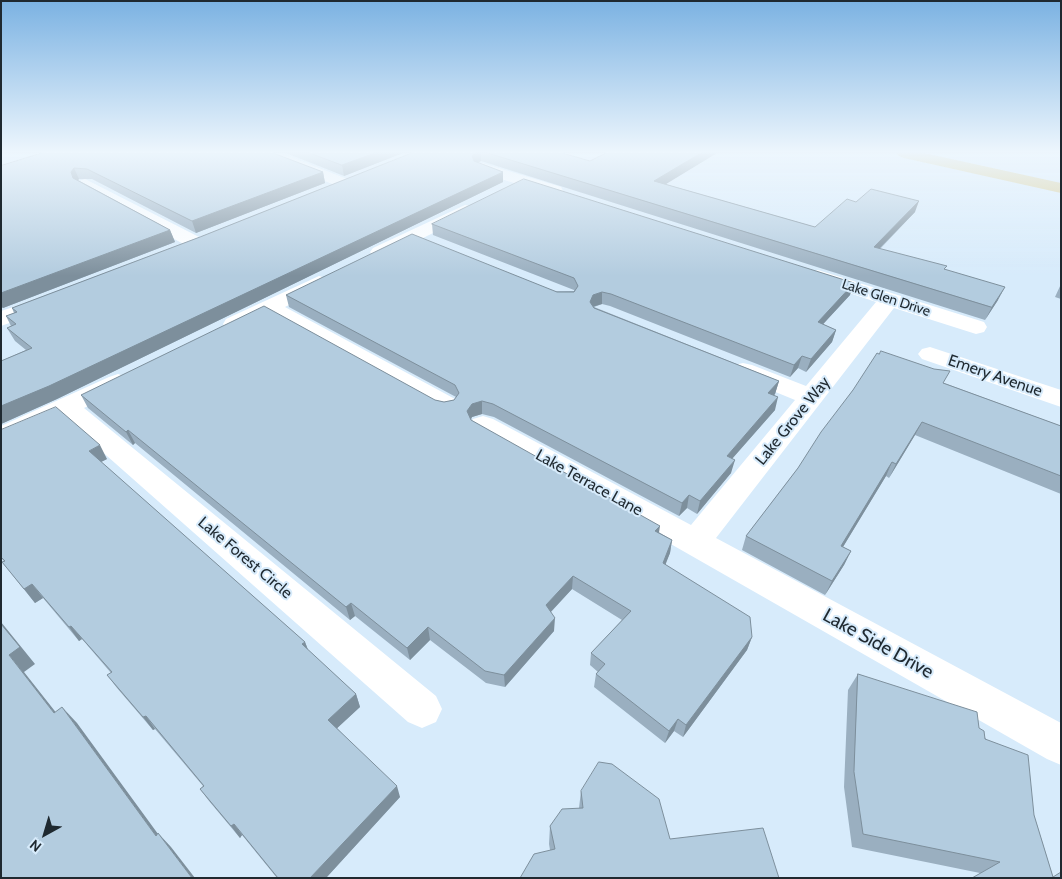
<!DOCTYPE html>
<style>
body{margin:0}
#map{position:relative;width:1062px;height:879px;overflow:hidden;background:#d7ebfb;font-family:Cabin,sans-serif}
canvas{display:block}
.frame{position:absolute;inset:0;border:2px solid #1f2930;pointer-events:none}
.north{position:absolute;left:20px;top:809px;width:50px;height:50px;-webkit-text-stroke:4px #d7ebfb;paint-order:stroke;rotate:219deg;font-size:14px;font-weight:700;line-height:20px;text-align:center;color:#1f2930}
.north::after{content:'';display:block;margin:auto;width:18px;height:22px;background:#1f2930;clip-path:polygon(50% 0,100% 100%,50% 72%,0 100%)}
</style>
<div id="map">
<canvas width="1062" height="879"></canvas>
<div class="frame"></div>
<div class="north">N</div>
</div>
<script>
const context = document.querySelector('canvas').getContext('2d');
context.lineJoin = 'round';
function fillPath(path, color) { context.fillStyle = color; context.fill(path, 'evenodd'); }
function stroke(path, color, width, dash) { context.strokeStyle = color; context.lineWidth = width; context.lineCap = dash ? 'butt' : 'round'; context.setLineDash(dash || []); context.stroke(path); }
function label(font, color, halo, rows, align = 'center') {
  context.font = font + ' Cabin,sans-serif'; context.lineWidth = 4; context.setLineDash([]); context.textBaseline = 'middle'; context.strokeStyle = halo; context.fillStyle = color; for (const [text, x, y, turn = 0] of rows) {
    context.save(); context.translate(x, y); context.rotate((+turn || 0) * Math.PI / 180); context.textAlign = isNaN(turn) ? turn : align; if (halo) context.strokeText(text, 0, 0); context.fillText(text, 0, 0); context.restore();
  }
}
fillPath(new Path2D(`
 M259 153H281L352 181 354 184 352 187H340L262 156Z
 M482 163 561 187 563 191 561 195 555 196 476 171 474 168 476 165Z
 M85 179 203 239 206 243 203 247 196 249 189 247 79 187 77 184 79 181Z
 M465 205 471 206 474 210 471 214 387 256 380 258 373 256 370 252 373 248Z
 M818 270 984 322 987 327 984 332 976 334 894 308 716 538 1061 723V765L1047 759 473 431 470 425 473 419 483 416 493 419 691 525 795 400 734 375 731 370 734 365 743 363 752 365 806 386 876 302 811 280 808 276 811 272Z
 M319 276 326 278 329 282 326 286 285 307 455 399 459 405 455 411 446 413 437 411 268 316 242 329 234 331 226 329 223 324 226 319Z
 M41 298 49 299 52 304 49 309 1 326V311Z
 M930 347 1061 390V407L922 359 918 354 922 349Z
 M118 374 127 377 131 382 127 387 84 408 436 696 442 709 436 722 422 728 408 722 64 418 11 443 1 446V426L109 377Z`), '#fff');
fillPath(new Path2D(`
 M896 153H924L1061 183V193L904 158 899 156Z`), '#d5c582');
fillPath(new Path2D(`
 M286 153H403L344 176Z
 M412 153H562L590 161 606 153H717L665 184 815 227 856 202 915 212 880 249 945 269 998 300 985 320 481 161 477 163 503 182 57 399 1 424V361L26 350 15 341 7 328 11 326 6 316 14 313 12 308 200 237Z
 M1 166 323 172 325 183 196 233 92 179H79L78 180 170 230 175 242 3 308 1 307Z
 M432 224 850 295 823 324 836 330 832 342 806 372 798 368 790 377 610 306 602 304 594 307 779 381 775 394 774 395 775 410 732 459 731 473 697 514 687 508 679 516 494 417 482 414 472 417 471 420 672 540 670 553 665 564 752 637 747 650 683 737 674 731 665 743 594 687 596 674 598 672 590 665 591 653 622 620 572 589 551 612 554 631 505 687 486 683 430 640 410 660 355 616 350 620 135 443 133 445 88 408 81 395 435 400 444 402 454 400 456 397 289 307 286 295 574 291V290L433 235Z
 M1061 284V299L1055 297Z
 M944 383 1061 426V494L915 435 889 478 886 476 843 547 851 551 844 565 825 595 742 550 746 536 798 468 853 390Z
 M1 430 107 459 101 462 305 642 308 650 356 694 360 707 337 728 400 797 326 878H277L242 835 240 838 209 801 200 789 203 786 155 729 153 730 117 688 107 675 111 673 82 639 79 641 43 598 35 603 2 562 4 561 1 558Z
 M858 674 979 728 1034 815 1053 877 1061 878 980 873 852 847 844 787 848 690Z
 M581 791 670 839 779 878 550 850 549 844 550 826 579 808Z`), '#9aafc0');
fillPath(new Path2D(`
 M375 153H403L344 176 342 165Z
 M475 153H481V161L475 163 472 167V156Z
 M701 153H717L653 192 654 181Z
 M74 168 79 179 75 183 71 172Z
 M323 172 325 183 196 233 192 221Z
 M503 172V182L57 399 1 424V406Z
 M919 201 915 212 869 259 874 247Z
 M170 230 175 242 3 308 1 306V293Z
 M854 283 850 295 814 334 818 322Z
 M1005 287 998 300 985 320 992 307Z
 M602 292V304L592 307 590 302 593 295Z
 M836 330 832 342 806 372 811 359Z
 M802 356 798 368 790 377 794 365Z
 M779 381 775 394 764 406 768 393Z
 M778 397 775 410 723 469 727 456Z
 M482 401V414L472 417 468 424 467 411 472 404Z
 M922 422 915 435 889 478 896 464Z
 M128 430 135 443 133 445 126 432Z
 M100 445 107 459 97 464 89 451Z
 M735 460 731 473 697 514 700 501Z
 M892 462 886 476 835 560 841 546Z
 M689 495 687 508 679 516 682 503Z
 M660 526 658 539 655 531Z
 M672 540 670 553 661 576 663 563Z
 M851 551 844 565 825 595 832 581Z
 M573 576 572 589 545 618 546 605Z
 M32 584 43 598 35 603 24 589Z
 M351 603 355 616 350 620 346 607Z
 M555 618 554 631 505 687 504 675Z
 M1 622 35 664 24 672 69 729 54 713 9 655Z
 M71 626 82 639 79 641 69 627Z
 M428 627 430 640 410 660 407 648Z
 M752 637 747 650 683 737 686 725Z
 M305 642 310 655 302 644Z
 M356 694 360 707 333 732 328 720Z
 M62 707 77 723 169 849 156 836Z
 M146 716 155 729 153 730 143 717Z
 M678 719 674 731 665 743 669 731Z
 M397 786 400 797 326 878H310Z
 M234 824 242 835 240 838 231 826Z
 M158 833 171 847 195 878H192Z`), '#7d8f9c');
const building = new Path2D(`
 M42 153H273L323 172 192 221 87 169 74 168 71 172 73 178 170 230 1 293V166Z
 M310 153H375L342 165Z
 M412 153H475L472 156 474 161 503 172 49 386 1 406V361L32 348 7 328 16 324 6 316 17 312 12 308 200 237Z
 M488 153H562L590 161 606 153H701L654 181 815 227 847 199 856 202 871 189 919 201 874 247 947 266 944 269 1005 287 992 307Z
 M524 179 854 283 818 322 836 330 811 359 802 356 794 365 611 294 602 292 593 295 590 302 594 308 779 381 768 393 778 397 727 456 735 460 700 501 689 495 682 503 493 404 482 401 472 404 467 411 471 420 660 526 655 531 672 540 663 563 750 617 752 637 686 725 678 719 669 731 596 674 605 664 591 653 631 611 573 576 546 605 555 618 504 675 485 671 428 627 407 648 351 603 346 607 128 430 126 432 81 395 264 306 435 400 444 402 454 400 459 393 455 385 286 295 412 234 557 292H574L578 286 574 278 432 224Z
 M881 351 934 369 950 371 943 383 1061 426V476L922 422 896 464 892 462 841 546 851 551 832 581 746 536 798 468 821 432 853 390 877 353 879 354Z
 M56 407 100 445 89 451 305 642 302 644 356 694 328 720 397 786 310 878H278L234 824 231 826 200 789 204 786 146 716 143 717 107 675 112 672 71 626 69 627 32 584 24 589 2 562 5 561 1 557V430Z
 M1 624 20 647 9 655 54 713 62 707 156 836 158 833 192 878H1Z
 M858 674 977 712 979 728 984 731 985 739 1028 755 1034 815 1053 877 1061 872V878H972L1000 862 863 834 854 772Z
 M599 762 612 764 659 799 670 839 763 828 779 878H520L534 854 555 849 550 826 562 809 583 808 581 791Z`);
fillPath(building, '#b3ccdf');
stroke(building, '#7d8f9c', 1);
const sky = context.createLinearGradient(0, 0, 0, 276);
sky.addColorStop(0, '#7bb2e2');
sky.addColorStop(0.55, '#edf6fd');
sky.addColorStop(1, '#edf6fd00');
context.fillStyle = sky;
context.fillRect(0, 0, 1062, 276);
label('14px', '#1f2930', '#d7ebfb', [
 ["Lake Glen Drive",886,298,18]
]);
label('16px', '#1f2930', '#d7ebfb', [
 ["Emery Avenue",995,376,19],
 ["Lake Grove Way",793,421,-51],
 ["Lake Terrace Lane",589,483,29],
 ["Lake Forest Circle",245,558,40]
]);
label('19px', '#1f2930', '#d7ebfb', [
 ["Lake Side Drive",878,644,29]
]);
</script>
